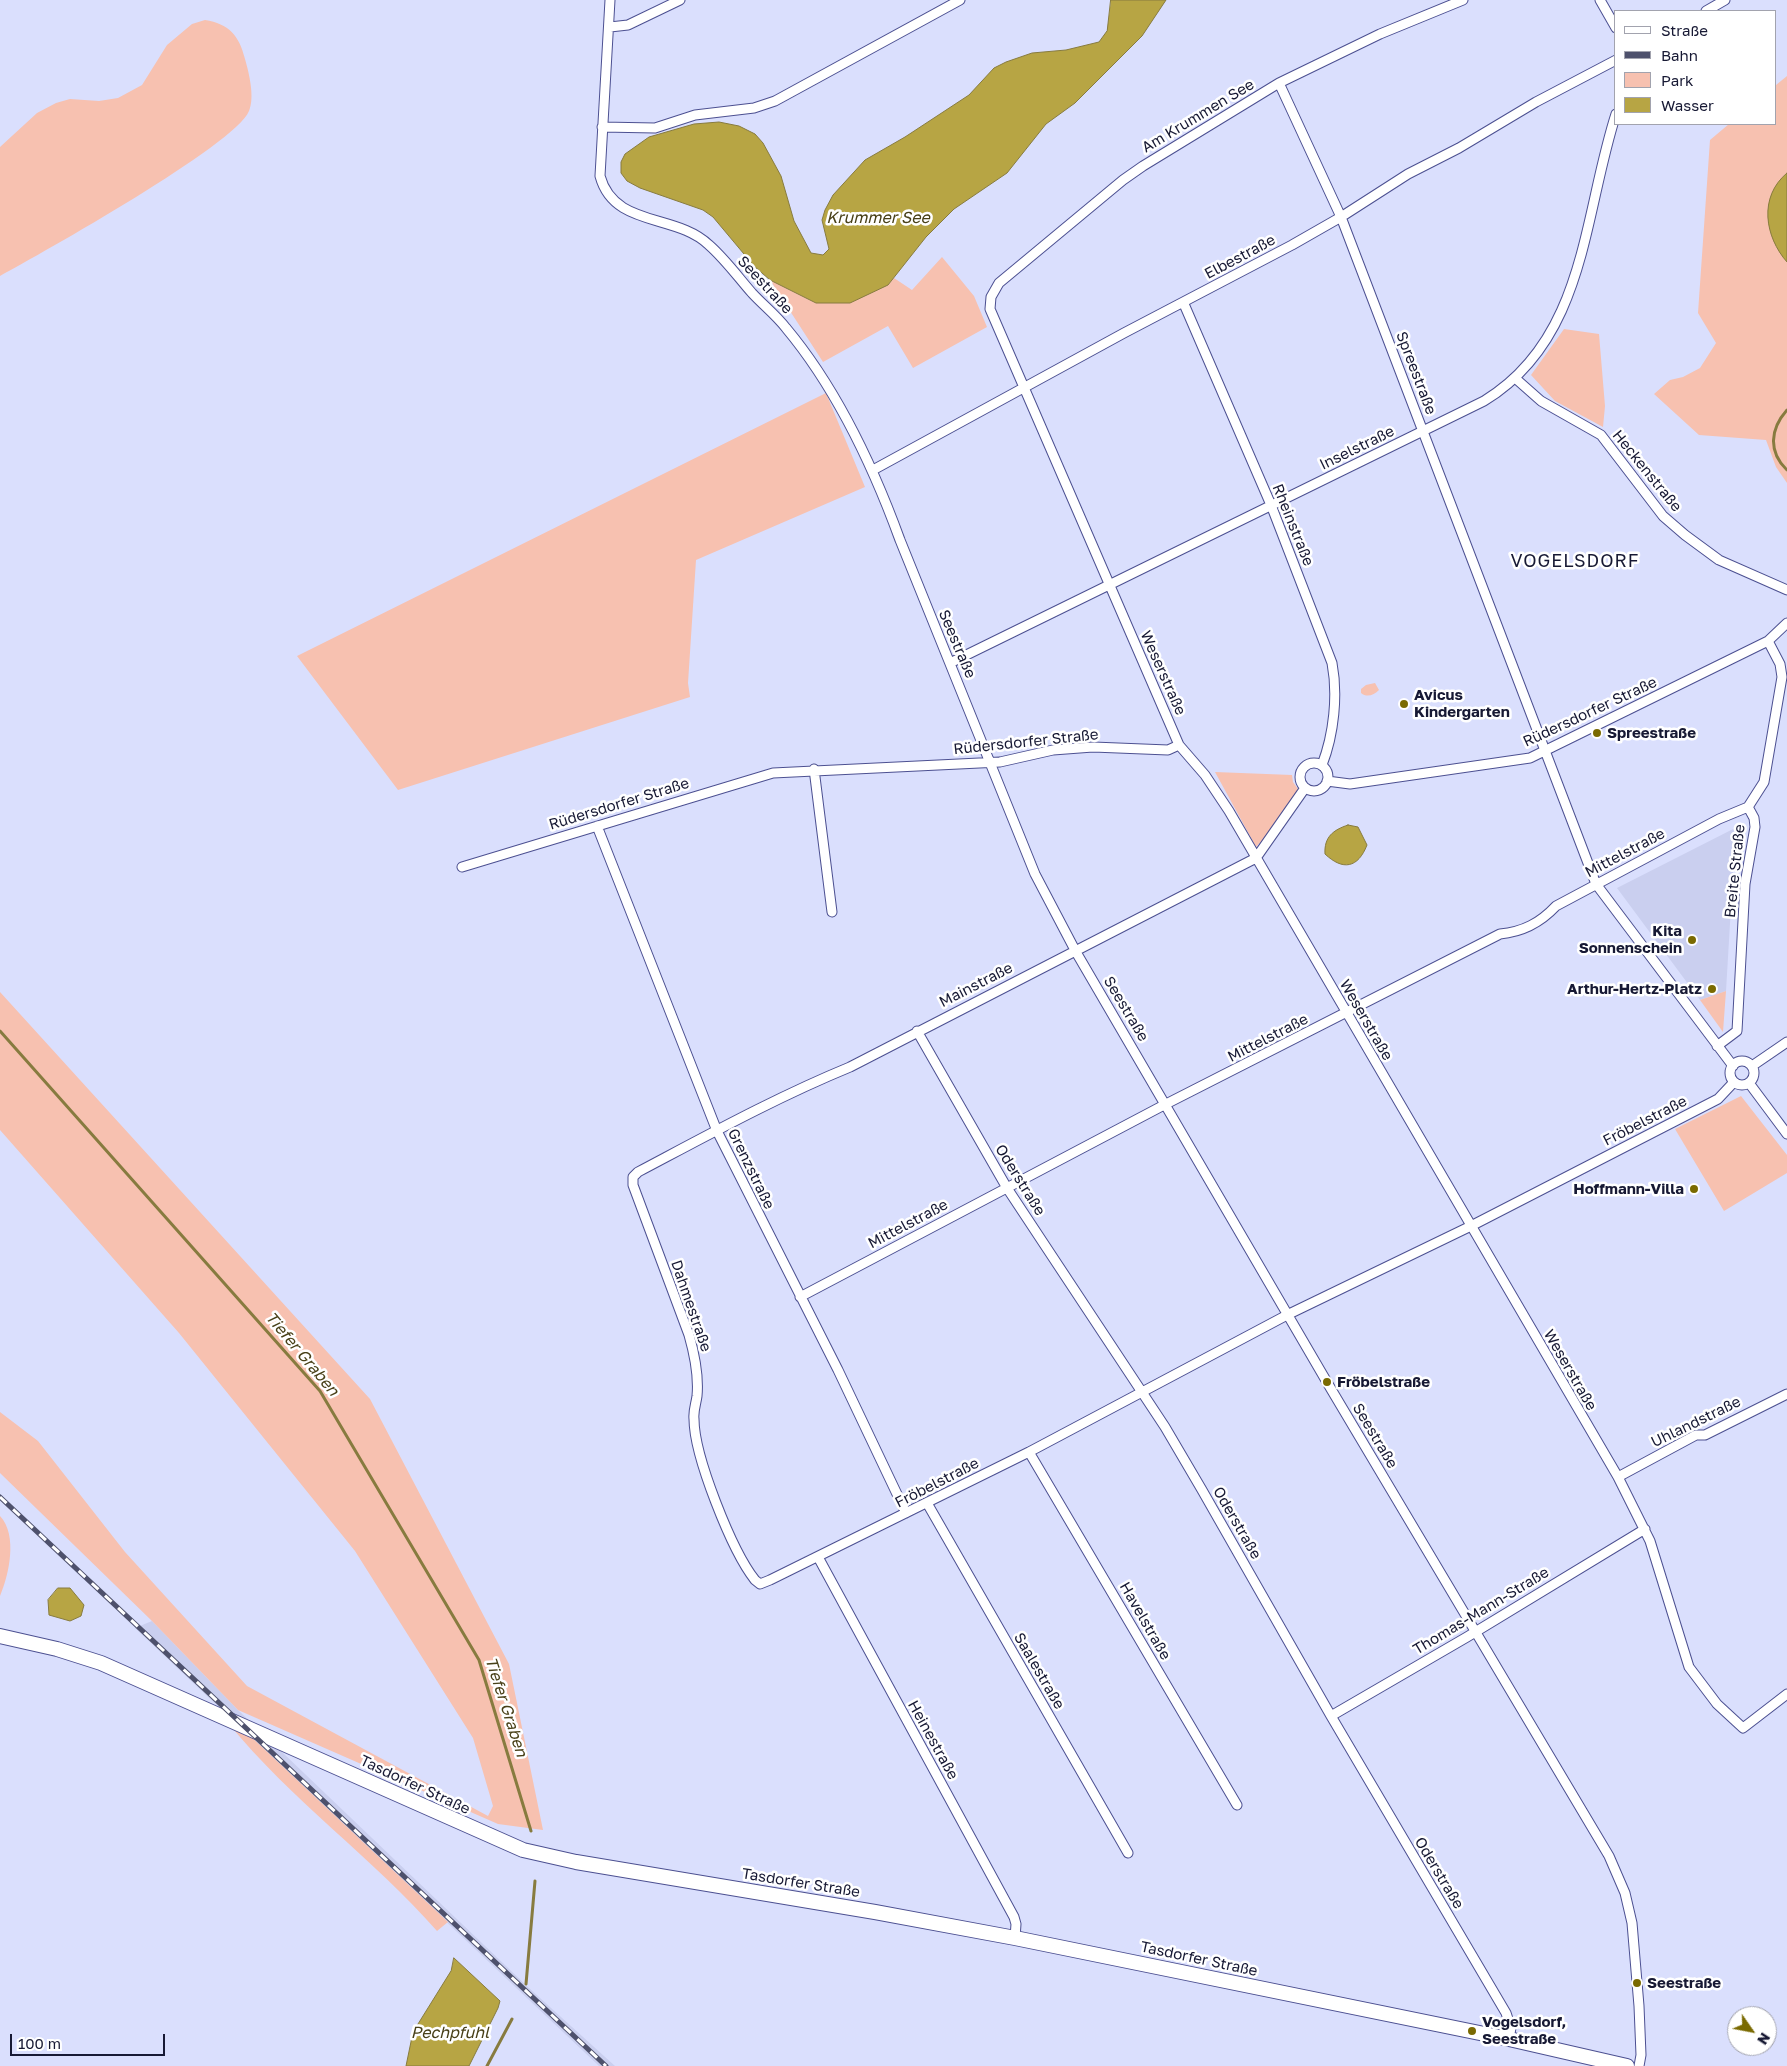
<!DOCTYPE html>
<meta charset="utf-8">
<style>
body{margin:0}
#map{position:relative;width:1787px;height:2066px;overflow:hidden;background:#dadffd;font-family:"Golos Text",sans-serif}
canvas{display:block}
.legend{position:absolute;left:1614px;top:10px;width:162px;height:115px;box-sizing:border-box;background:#fff;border:1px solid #a2a3ae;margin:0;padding:6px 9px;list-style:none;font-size:15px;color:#171934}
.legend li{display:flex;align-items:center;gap:10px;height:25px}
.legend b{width:25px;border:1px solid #a2a3ae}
.north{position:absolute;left:1727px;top:2006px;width:50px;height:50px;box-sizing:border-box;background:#fff;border:1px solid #a2a3ae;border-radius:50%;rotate:123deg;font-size:14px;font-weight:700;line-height:20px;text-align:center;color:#171934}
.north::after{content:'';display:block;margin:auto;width:18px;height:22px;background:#7a6a01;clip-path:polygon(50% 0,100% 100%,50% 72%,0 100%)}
.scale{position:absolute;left:10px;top:2034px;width:155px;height:22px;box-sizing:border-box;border:2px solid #171934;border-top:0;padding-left:6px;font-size:15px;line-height:18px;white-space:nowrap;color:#171934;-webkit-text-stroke:4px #fff;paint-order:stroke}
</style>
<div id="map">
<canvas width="1787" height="2066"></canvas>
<ul class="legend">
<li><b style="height:6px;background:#fff"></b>Straße</li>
<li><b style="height:6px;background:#4e516c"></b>Bahn</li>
<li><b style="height:14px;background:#f7c1b0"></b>Park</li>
<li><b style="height:14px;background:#b7a544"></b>Wasser</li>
</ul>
<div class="north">N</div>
<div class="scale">100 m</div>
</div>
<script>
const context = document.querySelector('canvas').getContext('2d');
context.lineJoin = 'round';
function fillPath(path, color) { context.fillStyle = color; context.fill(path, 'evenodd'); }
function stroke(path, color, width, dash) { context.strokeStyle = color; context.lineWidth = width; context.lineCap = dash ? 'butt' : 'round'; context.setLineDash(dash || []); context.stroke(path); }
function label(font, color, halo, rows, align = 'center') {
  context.font = font + ' "Golos Text",sans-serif'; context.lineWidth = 5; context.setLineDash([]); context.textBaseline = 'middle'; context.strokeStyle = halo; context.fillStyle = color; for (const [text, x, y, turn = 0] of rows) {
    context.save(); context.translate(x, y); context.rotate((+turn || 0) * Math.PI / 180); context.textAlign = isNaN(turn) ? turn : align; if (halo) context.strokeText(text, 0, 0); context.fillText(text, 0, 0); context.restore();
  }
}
fillPath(new Path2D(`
 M1741 825 1734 856 1726 991 1700 1000 1617 888Z
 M152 1621 238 1710 529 1988 615 2066H599L135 1628Z`), '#cacfef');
fillPath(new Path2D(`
 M205 20C229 24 239 35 245 59 249 73 255 97 249 111 235 145 42 253 0 276V147L37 113 56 103 70 99 99 101 118 98 142 85 167 45 192 24Z
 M1787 76V173L1783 177 1784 258 1787 262V483L1776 467 1766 440 1699 435 1654 394 1670 380 1683 377 1700 368 1716 343 1698 313 1710 140 1729 124H1776V85Z
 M942 257 974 296 987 327 913 368 888 326 823 362 770 280 816 303 888 285 894 278 912 290Z
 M1564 329 1599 334 1605 406 1603 427 1555 401 1531 375Z
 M826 393 865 487 696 560 688 683 690 697 398 790 297 656Z
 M1375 683 1379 690C1374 695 1367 698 1361 693V689L1366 685Z
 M1215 772 1292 775 1293 782 1298 789C1287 810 1273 829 1256 847Z
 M1726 991 1723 1032 1700 1000Z
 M0 992 370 1399 509 1664 543 1830 498 1824 238 1710 152 1621 0 1473V1412L38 1441 125 1552 247 1686 488 1816 493 1806 473 1738 355 1551 179 1333 0 1130Z
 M1741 1096 1787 1155V1173L1724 1211 1675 1129Z
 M0 1516C18 1535 9 1575 0 1596Z
 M229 1724 245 1731 448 1922 437 1931C373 1858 291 1800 229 1724Z`), '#f7c1b0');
const water = new Path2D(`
 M1111 0H1166L1142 36 1075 103 1046 124 1007 173 954 209 926 237 888 285 850 303H816L770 280 754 266 713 217 703 210 640 188 627 181 621 173V162L625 154 649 137 694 124 719 122 739 126 755 134 763 143 781 176 794 221 811 253 823 255 829 249 822 220 825 210 833 195 865 160 905 137 969 95 994 68 1006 62 1032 53 1066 50 1099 42 1107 31Z
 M1787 173V262C1765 237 1758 197 1787 173Z
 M1348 825 1358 827 1367 845C1358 868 1343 871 1325 854 1324 837 1333 830 1348 825Z
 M58 1588H70L84 1605 81 1616 70 1621 49 1615 48 1600Z
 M454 1958 500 2001 498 2008 469 2066H406L413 2032 451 1971Z`);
fillPath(water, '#b7a544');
stroke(water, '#877b3f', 1);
stroke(new Path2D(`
 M1787 410C1770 429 1768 452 1787 470
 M0 1031 320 1391 479 1660 531 1831
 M526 1984 535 1881
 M487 2066 512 2019`), '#877b3f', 3);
const minor = new Path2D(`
 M610 0 600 176C614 228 676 213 709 245 725 259 738 277 752 293 763 305 776 315 786 328 837 389 873 466 900 540L1035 874 1076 952 1331 1389 1609 1856 1625 1893 1632 1923 1639 2006 1641 2055 1639 2066
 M1463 0 1380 34 1279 83 1143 166 1123 180 999 283 991 297 990 309 1179 745 1205 775 1229 811 1618 1477 1650 1541 1689 1667 1717 1704 1743 1728 1787 1694
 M1600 0 1616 28
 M1706 11 1725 0
 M610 27 628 25 680 0
 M1279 83 1341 217 1596 884 1733 1066
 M602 127 655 128 695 115 754 108 775 101 960 0
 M1184 304 1271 505 1332 663C1338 695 1334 734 1322 765
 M1515 378 1541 401 1601 435 1663 516 1685 535 1719 560 1787 590
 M873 470 1124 333 1292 245 1341 217 1408 174 1459 148 1536 102 1616 60
 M950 663 1484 401C1586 339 1583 216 1616 114
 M1300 777a14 14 0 1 1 28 0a14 14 0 1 1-28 0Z
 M814 769 832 912
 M1327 781 1350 784 1530 758 1768 641 1787 623
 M1305 788 1256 858 850 1067C777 1097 708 1135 638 1172L633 1177V1185L689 1335C695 1356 699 1375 697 1396 696 1404 693 1411 694 1419 694 1456 732 1551 755 1580L760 1584 770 1580 1029 1452 1289 1314 1471 1226 1718 1099 1734 1082
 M597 826 717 1131 838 1370 906 1513
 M462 867 773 773 1000 762 1053 750 1093 747 1168 750 1179 745
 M917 1031 1007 1188 1165 1427 1202 1490 1331 1716 1506 2013 1511 2028 1509 2039
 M1717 1046 1737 1031 1745 884 1755 827 1754 818 1748 807 1764 782 1782 677 1780 664 1768 641
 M1730 1073a12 12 0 1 1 24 0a12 12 0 1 1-24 0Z
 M1752 1066 1787 1042
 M1749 1083 1787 1134
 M800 1297 1166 1104 1500 934C1523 932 1540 923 1556 906L1719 819 1748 807
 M1029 1452 1237 1805
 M1618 1477 1696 1435H1705L1787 1394
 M927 1503 1128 1853
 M818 1557 1014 1917 1016 1924 1015 1938
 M1331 1716 1467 1637 1645 1529`);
const secondary = new Path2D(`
 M0 1636 57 1649 101 1663 523 1850 576 1862 875 1912 1015 1938 1509 2039 1627 2066`);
stroke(minor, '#4c5091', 11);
stroke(secondary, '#4c5091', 16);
stroke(minor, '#fff', 9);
stroke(secondary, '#fff', 14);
const rail = new Path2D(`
 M0 1497 606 2066`);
stroke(rail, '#4e516c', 5);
stroke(rail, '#fff', 3, [9]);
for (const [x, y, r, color] of [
 [1404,704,5,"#7a6a01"],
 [1597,733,5,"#7a6a01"],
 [1692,940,5,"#7a6a01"],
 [1712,989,5,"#7a6a01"],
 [1694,1189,5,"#7a6a01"],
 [1327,1382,5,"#7a6a01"],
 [1637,1983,5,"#7a6a01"],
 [1472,2031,5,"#7a6a01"]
]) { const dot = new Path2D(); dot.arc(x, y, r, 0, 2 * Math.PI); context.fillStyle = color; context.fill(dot); stroke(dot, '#fff', 2); }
label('15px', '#171934', '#fff', [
 ["Am Krummen See",1198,116,-31],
 ["Elbestraße",1240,257,-28],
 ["Seestraße",765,285,47],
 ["Spreestraße",1416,373,69],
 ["Inselstraße",1357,448,-26],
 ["Heckenstraße",1647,471,51],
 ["Rheinstraße",1293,525,68],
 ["Seestraße",957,644,67],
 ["Weserstraße",1163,673,66],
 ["Rüdersdorfer Straße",1590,712,-25],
 ["Rüdersdorfer Straße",1026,742,-6],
 ["Rüdersdorfer Straße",619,804,-17],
 ["Mittelstraße",1625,853,-28],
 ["Breite Straße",1735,871,-84],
 ["Mainstraße",976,985,-27],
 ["Seestraße",1126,1009,59],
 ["Weserstraße",1366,1020,60],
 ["Mittelstraße",1268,1038,-27],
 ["Fröbelstraße",1645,1121,-27],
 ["Grenzstraße",751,1169,64],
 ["Oderstraße",1020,1180,58],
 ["Mittelstraße",908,1224,-28],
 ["Dahmestraße",691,1306,71],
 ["Weserstraße",1570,1370,60],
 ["Uhlandstraße",1696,1422,-26],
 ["Seestraße",1375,1436,59],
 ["Fröbelstraße",937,1483,-27],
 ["Oderstraße",1237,1523,60],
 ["Thomas-Mann-Straße",1481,1611,-31],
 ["Havelstraße",1145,1621,60],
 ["Saalestraße",1039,1671,60],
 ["Heinestraße",933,1740,61],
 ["Tasdorfer Straße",415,1785,25],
 ["Oderstraße",1439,1873,59],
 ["Tasdorfer Straße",801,1883,9],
 ["Tasdorfer Straße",1199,1959,12]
]);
label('bold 15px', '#171934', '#fff', [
 ["Avicus",1414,695],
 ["Kindergarten",1414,712],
 ["Spreestraße",1607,733],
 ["Kita",1682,931,"right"],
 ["Sonnenschein",1682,948,"right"],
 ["Arthur-Hertz-Platz",1702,989,"right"],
 ["Hoffmann-Villa",1684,1189,"right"],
 ["Fröbelstraße",1337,1382],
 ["Seestraße",1647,1983],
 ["Vogelsdorf,",1482,2022],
 ["Seestraße",1482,2039]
], 'left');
label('italic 16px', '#484018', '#fff', [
 ["Krummer See",878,218],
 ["Tiefer Graben",302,1354,50],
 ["Tiefer Graben",506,1707,72],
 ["Pechpfuhl",450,2033]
]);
context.letterSpacing = '1px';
label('18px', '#171934', '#fff', [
 ["VOGELSDORF",1575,561]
]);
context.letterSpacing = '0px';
</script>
